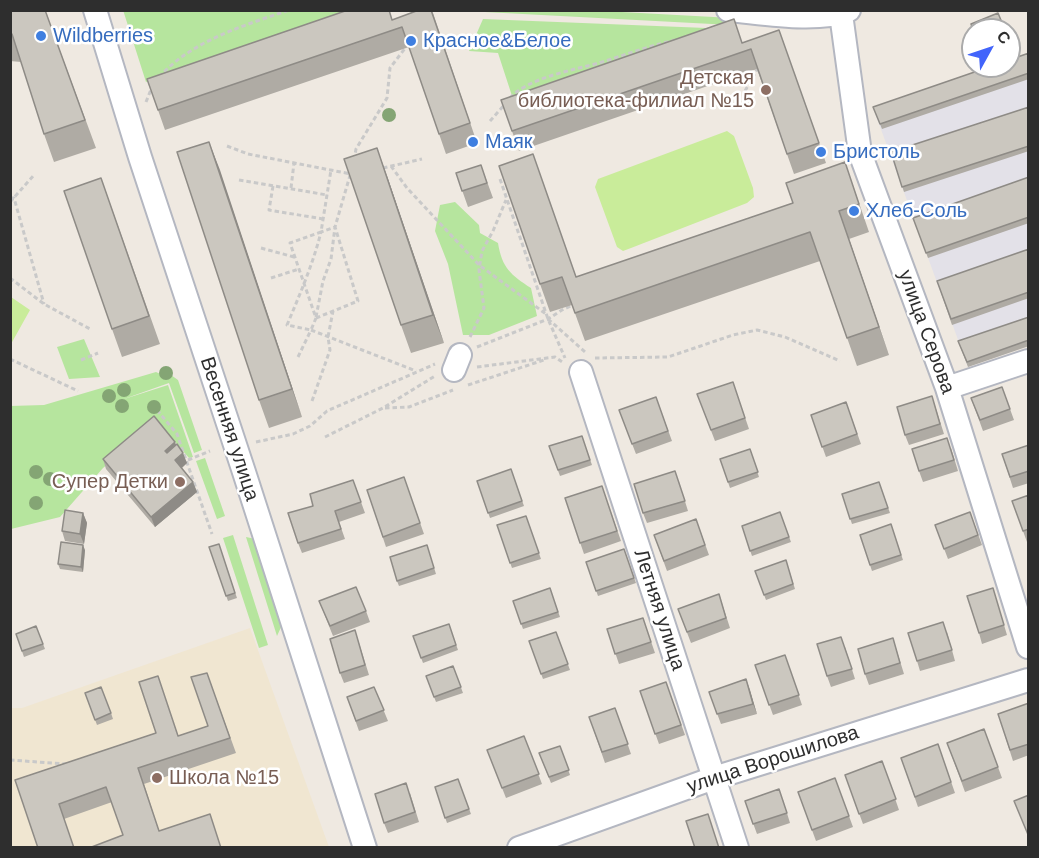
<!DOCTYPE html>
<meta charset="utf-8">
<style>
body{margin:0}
#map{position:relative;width:1039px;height:858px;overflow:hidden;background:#efe9e1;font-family:Helvetica,sans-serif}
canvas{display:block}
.frame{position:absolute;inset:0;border:12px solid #2e2e2e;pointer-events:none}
.north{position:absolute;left:961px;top:18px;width:60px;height:60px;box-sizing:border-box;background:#fff;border:2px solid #ababab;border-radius:50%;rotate:50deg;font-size:16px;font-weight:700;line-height:24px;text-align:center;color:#2e2e2e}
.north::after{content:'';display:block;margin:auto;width:21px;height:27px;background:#4264fb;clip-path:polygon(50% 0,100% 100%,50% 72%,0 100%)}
</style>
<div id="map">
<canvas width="1039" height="858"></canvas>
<div class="frame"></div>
<div class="north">С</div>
</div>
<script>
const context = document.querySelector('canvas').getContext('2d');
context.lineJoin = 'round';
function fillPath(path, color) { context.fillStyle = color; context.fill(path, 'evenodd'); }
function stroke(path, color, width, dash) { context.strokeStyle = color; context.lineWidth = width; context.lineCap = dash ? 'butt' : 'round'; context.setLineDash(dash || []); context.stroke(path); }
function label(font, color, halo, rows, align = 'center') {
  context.font = font + ' Helvetica,sans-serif'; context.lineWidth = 5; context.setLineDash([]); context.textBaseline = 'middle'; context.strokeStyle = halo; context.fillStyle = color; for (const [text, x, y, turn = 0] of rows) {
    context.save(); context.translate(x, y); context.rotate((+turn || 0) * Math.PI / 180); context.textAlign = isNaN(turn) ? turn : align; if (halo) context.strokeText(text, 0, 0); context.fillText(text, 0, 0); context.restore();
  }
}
fillPath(new Path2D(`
 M1028 59V346L968 367 875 113Z`), '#e3e1e8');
fillPath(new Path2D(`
 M250 628 329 847H11L10 708H22Z`), '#f0e6d1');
fillPath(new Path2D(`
 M123 10 360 11 146 82Z
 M486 10H585L732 18 731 25 485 12Z
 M483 19 731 29 513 99 498 53 469 51Z
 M455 202 479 225 480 233 498 243C502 268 511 275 531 288L537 316 489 335H463L448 264 435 231 440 205Z
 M84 339 100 377 69 379 57 347Z
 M156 372 167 377 171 375 178 380 202 450 194 453 169 383 121 400 168 385 193 457 189 458 158 422 103 468 60 517 11 529 10 406 44 405Z
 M205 458 225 516 217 519 196 461Z
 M233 535 268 645 259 648 223 538Z
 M246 537 260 540 282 625 277 636Z`), '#b6e59e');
fillPath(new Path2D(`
 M727 131 734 136 753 188 754 197 747 203 631 248 623 251 617 247 595 187 598 179Z
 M11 297 30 310 11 344Z`), '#c9ec9a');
const minor = new Path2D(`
 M95 10 140 157 244 472 365 848
 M728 10C763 13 817 23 849 10
 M841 14 860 153 947 388 1028 647
 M454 370 460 355
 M581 372 737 848
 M947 388 1028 361
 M519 848 714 778 1028 680`);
stroke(minor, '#b4b7c1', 26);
stroke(new Path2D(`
 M159 77C193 40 243 26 289 10
 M745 91 758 68
 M510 98C528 78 573 70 599 63 625 55 649 46 675 40
 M146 102 152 87
 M490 121 506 103
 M227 146 248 154 351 174
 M354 160 356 149 387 98 390 68 406 47
 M391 166 407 188 479 265 546 314
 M383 168 422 159
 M500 179 548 319 565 358
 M239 180 327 195
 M273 186 269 210 323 219
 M291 188 294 163
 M10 198H14L44 304
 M10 202 35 174
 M261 248 294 257
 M10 278 44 304 90 329
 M271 278 299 269
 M316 317 323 281 331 259 335 227 351 172
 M316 318 358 301 335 227 321 232C313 264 300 294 287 325L311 330 316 318 290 243 321 232 331 170
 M548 319 585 352
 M470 337 484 308 479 270 482 251 493 231 506 200
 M477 347 548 319 562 310 575 304
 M298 357 311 330 416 371
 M595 358 668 357 733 335 757 330 785 337 840 361
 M10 359 78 391
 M81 360 98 353
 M477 367 555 357 564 363
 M468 385 544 360
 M312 401 330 350 328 337 333 311
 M385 408 409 407 453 390
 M157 410 177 434 212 534
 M325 437 383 408 435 376
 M256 442 293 434 310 426 327 411 435 364
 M188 460 210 451
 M10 760 66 764`), '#c9c9c9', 3, [4.5, 3]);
stroke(minor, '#fff', 22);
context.fillStyle = '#84a574';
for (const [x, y] of [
 [389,115],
 [166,373],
 [124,390],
 [109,396],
 [122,406],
 [154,407],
 [36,472],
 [50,479],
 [36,503]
]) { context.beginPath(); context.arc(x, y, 7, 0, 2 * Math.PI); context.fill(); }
fillPath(new Path2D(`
 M10 10H45L96 148 54 162 44 134 21 62 10 61Z
 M432 10 477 143 446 154 409 47 165 130 158 110 392 20Z
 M779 30 826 163 794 174 757 69 519 151 501 100 742 43Z
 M1009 42 1013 54 1009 56Z
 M1029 53V79L882 129 873 107Z
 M1029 107V151L904 192 891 152Z
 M209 142 302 417 269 428 259 400Z
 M845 162 869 232 849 239 889 355 857 366 820 261 585 341 572 305 550 312 540 284 543 182 576 277 793 203Z
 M481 165 493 198 468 207 456 173Z
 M387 176 444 343 411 353 401 325Z
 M1029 177V223L928 258 913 218Z
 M101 178 160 344 122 357 112 329Z
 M1029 249V298L952 325 937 281Z
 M1029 317V346L968 367 958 341Z
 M733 382 749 429 715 441 697 394Z
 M1002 387 1014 420 983 431 971 398Z
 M932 396 944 434 909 445 905 435Z
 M656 397 672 441 636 454 619 410Z
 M846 402 861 444 826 457 811 415Z
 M582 436 592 465 560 476 549 446Z
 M176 445 187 463 182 468 193 482 197 492 155 527 106 469 103 459Z
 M1029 445V483L1013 488 1002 454Z
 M951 448 958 471 923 482 919 471Z
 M750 449 759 477 730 488 720 459Z
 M511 469 524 506 490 518 477 481Z
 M404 477 424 534 386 547 367 490Z
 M353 480 365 513 339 522 345 539 302 553 298 543 313 506Z
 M679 482 688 511 647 523 643 513Z
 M879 482 890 513 852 524 842 494Z
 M602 486 621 541 584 554 565 498Z
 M1029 495V541L1027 542 1012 501Z
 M780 512 791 542 752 556 742 526Z
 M970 512 982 545 948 559 935 525Z
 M83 513 87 523 84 544 65 541 62 531Z
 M526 516 541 559 512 568 497 525Z
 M696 519 709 555 667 571 654 535Z
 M891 524 903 560 872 571 860 535Z
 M219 544 237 598 228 601 209 547Z
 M427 545 436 574 399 586 397 581Z
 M624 549 636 583 598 596 586 562Z
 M85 550 83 572 60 569 58 564Z
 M786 560 795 589 766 600 755 571Z
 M550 588 560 617 523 629 513 601Z
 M993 588 1007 635 982 644 979 633Z
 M719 594 730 628 691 643 678 609Z
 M319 601 366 611 370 622 333 636Z
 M643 618 655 653 619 664 607 629Z
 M449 624 458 650 423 663 413 636Z
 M36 626 45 649 24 657 16 634Z
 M355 630 369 675 344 683 340 673Z
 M556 632 570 670 543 679 529 641Z
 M947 632 955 661 920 671 917 661Z
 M893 638 904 674 869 685 865 674Z
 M845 647 855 679 831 687 827 676Z
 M785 655 802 705 773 715 755 665Z
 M453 666 463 693 436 702 426 676Z
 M207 673 236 753 144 784 159 831 222 848 123 835 112 802 64 819 15 780 179 736 208 726Z
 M746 679 757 714 721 724 709 692Z
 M666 682 685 735 659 744 640 691Z
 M374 687 388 721 359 731 347 697Z
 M85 693 111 713 113 719 97 725Z
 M1029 703V755L1013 761 998 714Z
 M615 708 631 754 605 763 589 717Z
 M984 729 1002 778 965 792 947 743Z
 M524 736 542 784 506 798 487 750Z
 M938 744 955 793 918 807 901 758Z
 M560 746 570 775 551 783 539 753Z
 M882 761 899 810 863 824 845 775Z
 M835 778 853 827 816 841 798 792Z
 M458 779 471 814 447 823 435 787Z
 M410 793 419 822 388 833 384 823Z
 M783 800 790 823 757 834 745 801Z`), '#afaba4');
fillPath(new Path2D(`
 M209 142 220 170 302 417 292 389Z
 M377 148 387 176 444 343 433 315Z
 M839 211 849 239 889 355 879 327Z
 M175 442 179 452 169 461 165 451Z
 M183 453 187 463 179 470 175 460Z
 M193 482 197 492 155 527 151 517Z
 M83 513 87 523 84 544 80 534Z
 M83 545 85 550 83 572 81 567Z
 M746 679 750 690 757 714 753 704Z`), '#8e8b86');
const building = new Path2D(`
 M10 10H45L85 120 44 134 12 34H10Z
 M348 10H389L392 20 419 10H431L470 123 439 134 402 27 158 110 147 79Z
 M998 13 1005 30H973L971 24Z
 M734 19 742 43 779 30 819 143 787 154 751 49 512 131 501 100Z
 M1029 53V73L880 124 873 107 992 66H1009V60Z
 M1029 107V146L902 187 891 152Z
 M209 142 292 389 259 400 177 152Z
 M377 148 433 315 401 325 344 159Z
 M533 154 576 277 793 203 786 183 845 162 859 204 839 211 879 327 847 338 810 232 575 313 562 277 540 284 499 166Z
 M481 165 487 183 462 191 456 173Z
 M1029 177V217L926 253 913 218Z
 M101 178 149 316 112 329 64 191Z
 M1029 249V292L951 319 937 281Z
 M1029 317V340L967 362 958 341Z
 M733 382 745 418 711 430 697 394Z
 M1002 387 1010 409 980 420 971 398Z
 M932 396 940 424 905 435 897 407Z
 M656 397 668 431 632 444 619 410Z
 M846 402 857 434 822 447 811 415Z
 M154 416 175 442 165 451 167 453 177 444 183 453 175 460 193 482 151 517 103 459Z
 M582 436 590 460 558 470 549 446Z
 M947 438 954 460 919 471 912 449Z
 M1029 445V471L1010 477 1002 454Z
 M750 449 758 472 728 482 720 459Z
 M511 469 522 501 488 513 477 481Z
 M675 471 685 501 643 513 634 484Z
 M404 477 420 523 383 537 367 490Z
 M353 480 361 502 335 511 341 529 298 543 288 513 313 506 310 494Z
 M879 482 888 508 850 519 842 494Z
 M602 486 617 531 580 543 565 498Z
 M1029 495V529L1023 531 1012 501Z
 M65 510 83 513 80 534 62 531Z
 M780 512 789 537 750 551 742 526Z
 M970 512 978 535 944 549 935 525Z
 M526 516 539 553 510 563 497 525Z
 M696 519 705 545 664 561 654 535Z
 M891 524 901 555 870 565 860 535Z
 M61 542 83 545 81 567 58 564Z
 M219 544 235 593 226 596 209 547Z
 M427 545 434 568 397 581 390 557Z
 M624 549 634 578 596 591 586 562Z
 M786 560 793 584 764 595 755 571Z
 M356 587 366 611 330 626 319 601Z
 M550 588 558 612 521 624 513 601Z
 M993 588 1004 625 979 633 967 596Z
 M719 594 726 618 687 632 678 609Z
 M643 618 651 642 615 654 607 629Z
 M943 622 952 650 917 661 908 633Z
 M449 624 456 645 421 658 413 636Z
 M36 626 43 644 22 651 16 634Z
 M355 630 365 665 340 673 330 639Z
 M556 632 568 664 541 674 529 641Z
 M841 637 852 669 827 676 817 644Z
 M893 638 900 663 865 674 858 649Z
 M785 655 799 695 769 705 755 665Z
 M453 666 461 687 434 697 426 676Z
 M207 673 230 738 138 768 159 831 210 814 221 848H89L123 835 106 787 59 804 74 848H38L15 780 156 733 139 682 158 676 178 736 208 726 191 677Z
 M746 679 753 704 717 714 709 692Z
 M666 682 681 725 655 734 640 691Z
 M101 687 111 713 95 720 85 693Z
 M374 687 384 710 356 721 347 697Z
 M1029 703V744L1010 750 998 714Z
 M615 708 628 744 602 752 589 717Z
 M984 729 998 767 962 781 947 743Z
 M524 736 539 774 502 788 487 750Z
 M938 744 951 782 915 797 901 758Z
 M560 746 569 770 549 777 539 753Z
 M882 761 896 799 859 814 845 775Z
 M835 778 849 816 812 830 798 792Z
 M458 779 469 809 445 818 435 787Z
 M406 783 415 812 384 823 375 794Z
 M779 789 787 813 753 824 745 801Z
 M1029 795V837L1014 801Z
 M708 814 719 848H695L686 821Z`);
fillPath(building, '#cbc7bf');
stroke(building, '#8e8b86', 1.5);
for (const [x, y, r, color] of [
 [41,36,6,"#3f7fe0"],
 [411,41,6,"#3f7fe0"],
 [766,90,6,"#8d6e63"],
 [473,142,6,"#3f7fe0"],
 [821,152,6,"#3f7fe0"],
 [854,211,6,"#3f7fe0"],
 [180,482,6,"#8d6e63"],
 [157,778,6,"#8d6e63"]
]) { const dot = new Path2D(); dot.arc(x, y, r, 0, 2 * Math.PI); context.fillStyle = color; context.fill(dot); stroke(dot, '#fff', 2); }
label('20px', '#366cbe', '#fff', [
 ["Wildberries",53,36],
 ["Красное&Белое",423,41],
 ["Маяк",485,142],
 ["Бристоль",833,152],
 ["Хлеб-Соль",866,211]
], 'left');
label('20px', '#785e54', '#fff', [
 ["Детская",754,78],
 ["библиотека-филиал №15",754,101],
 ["Супер Детки",168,482],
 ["Школа №15",169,778,"left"]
], 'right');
label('20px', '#2e2e2e', '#fff', [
 ["улица Серова",926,332,70],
 ["Весенняя улица",229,429,72],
 ["Летняя улица",659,610,72],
 ["улица Ворошилова",773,760,-18]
]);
</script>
